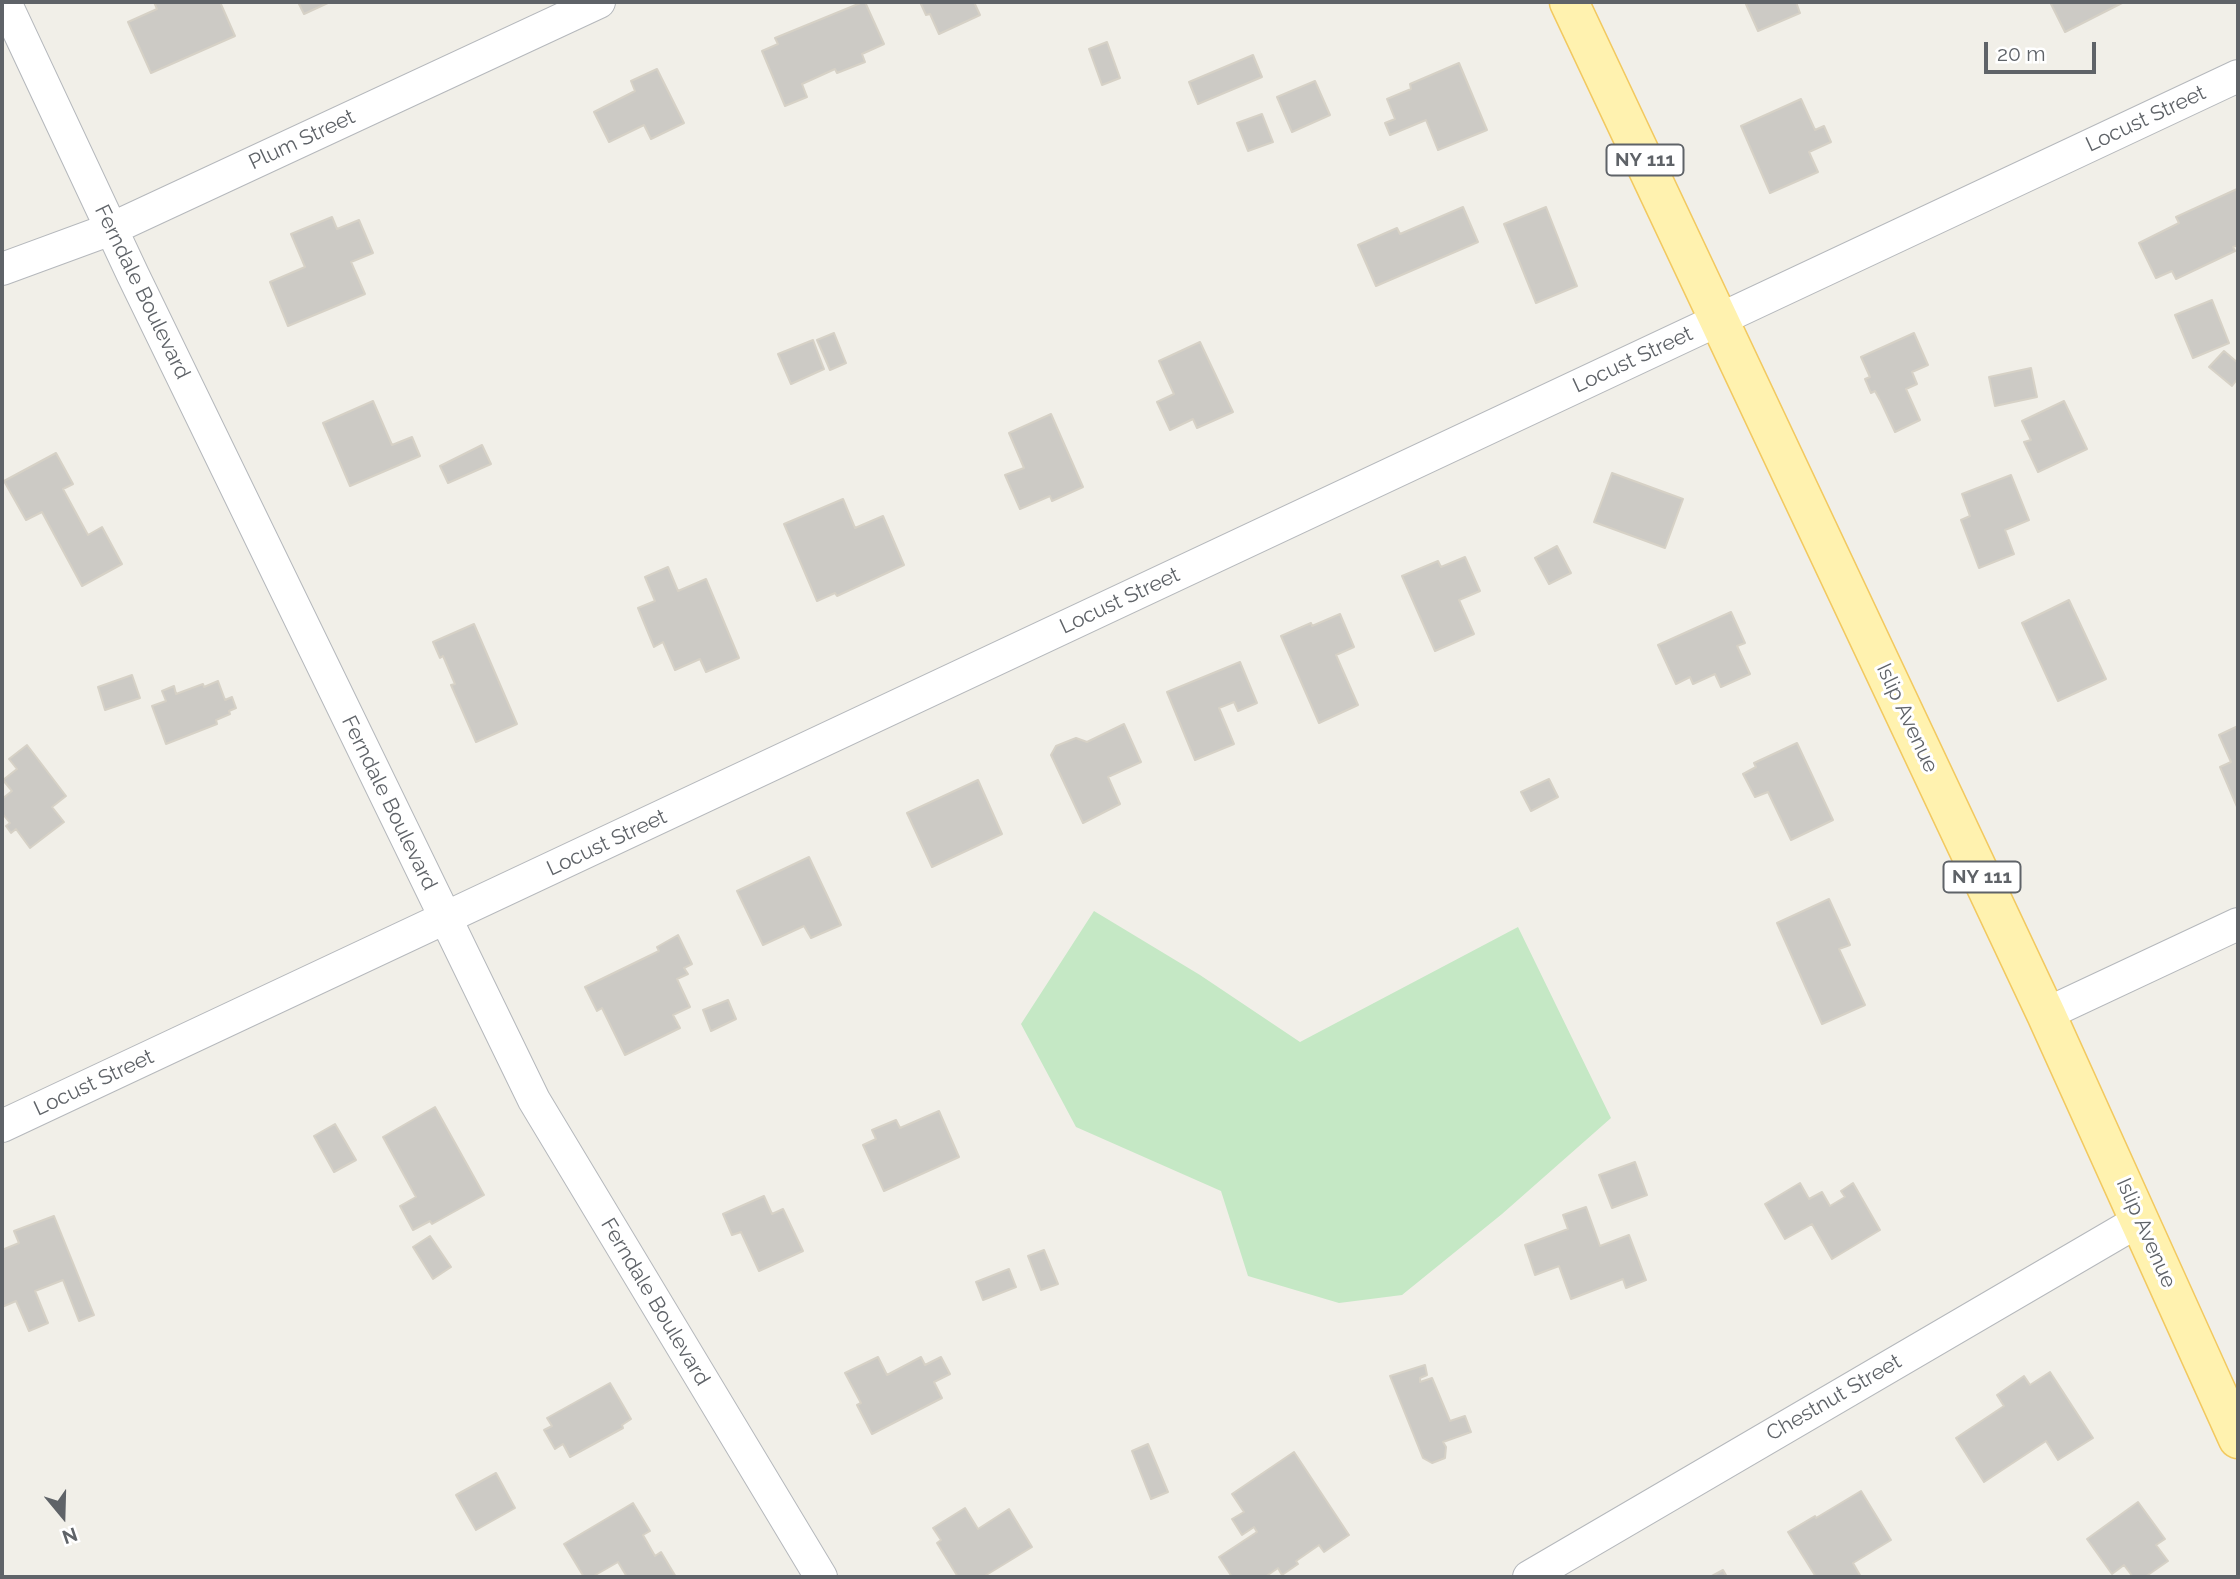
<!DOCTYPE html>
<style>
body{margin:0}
#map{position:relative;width:2240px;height:1579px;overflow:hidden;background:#f1efe8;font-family:Raleway,sans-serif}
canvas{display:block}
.frame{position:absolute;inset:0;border:4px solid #5f6368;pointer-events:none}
.north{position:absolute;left:28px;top:1481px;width:70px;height:70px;-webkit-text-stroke:5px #fff;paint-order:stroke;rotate:161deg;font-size:19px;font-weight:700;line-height:28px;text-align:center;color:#5f6368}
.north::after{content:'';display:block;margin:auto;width:24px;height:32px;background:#5f6368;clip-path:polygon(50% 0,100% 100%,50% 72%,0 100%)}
.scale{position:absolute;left:1984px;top:42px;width:112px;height:32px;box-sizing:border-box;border:4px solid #5f6368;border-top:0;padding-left:9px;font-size:21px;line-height:24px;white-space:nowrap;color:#5f6368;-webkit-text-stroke:5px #fff;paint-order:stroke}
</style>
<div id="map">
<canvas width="2240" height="1579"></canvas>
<div class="frame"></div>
<div class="north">N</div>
<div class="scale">20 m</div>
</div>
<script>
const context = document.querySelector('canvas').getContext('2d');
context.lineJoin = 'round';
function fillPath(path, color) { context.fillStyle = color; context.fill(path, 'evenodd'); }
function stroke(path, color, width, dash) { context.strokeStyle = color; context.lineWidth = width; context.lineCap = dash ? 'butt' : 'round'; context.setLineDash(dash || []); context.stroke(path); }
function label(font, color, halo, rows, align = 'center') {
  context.font = font + ' Raleway,sans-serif'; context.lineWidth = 6; context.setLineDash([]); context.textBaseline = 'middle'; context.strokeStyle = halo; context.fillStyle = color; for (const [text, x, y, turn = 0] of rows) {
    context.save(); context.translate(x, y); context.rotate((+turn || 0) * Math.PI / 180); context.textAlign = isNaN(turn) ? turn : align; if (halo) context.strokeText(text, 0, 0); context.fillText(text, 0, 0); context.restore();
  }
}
fillPath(new Path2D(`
 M1094 911 1200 975 1300 1042 1518 927 1611 1118 1502 1214 1402 1295 1339 1303 1248 1276 1221 1191 1076 1127 1021 1024Z`), '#c5e8c5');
const building = new Path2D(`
 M154 2H220L235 36 151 73 128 22 157 9Z
 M298 2H330L304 14Z
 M863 2H865L884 44 862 54 865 62 837 73 835 69 802 84 807 97 785 106 762 51 778 44 775 38Z
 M920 2H974L980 15 939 34 930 14 926 15Z
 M1745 2H1796L1800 13 1758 31Z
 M2050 2H2124L2065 32Z
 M1107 42 1120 78 1102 85 1089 49Z
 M1253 55 1262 77 1198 104 1189 82Z
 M1459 63 1487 130 1438 150 1426 120 1390 135 1385 123 1395 119 1387 99 1411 89 1410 84Z
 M657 69 684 123 651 139 644 125 609 142 594 112 635 91 631 81Z
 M1315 81 1330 115 1292 132 1277 97Z
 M1801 99 1815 130 1824 126 1831 142 1809 152 1818 172 1770 193 1741 126Z
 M1262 114 1273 142 1248 151 1237 123Z
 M2237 189 2238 245 2233 247 2235 251 2176 279 2172 271 2156 278 2139 243 2179 223 2176 217Z
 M1463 207 1478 242 1376 286 1358 245 1397 228 1400 234Z
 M1546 207 1577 286 1536 303 1504 224Z
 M332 217 337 229 359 220 373 253 351 262 365 294 288 326 270 282 305 267 291 234Z
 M2212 300 2229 343 2193 358 2175 315Z
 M834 333 846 363 830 370 817 340Z
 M1914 333 1928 365 1912 372 1917 384 1906 389 1920 420 1895 432 1881 402 1875 391 1871 393 1865 379 1870 377 1861 357Z
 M813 340 824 369 791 384 778 354Z
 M1200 342 1233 412 1197 428 1193 419 1170 430 1157 402 1174 394 1159 361Z
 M2224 351 2238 363V378L2232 386 2209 367Z
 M2031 368 2037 397 1995 406 1989 377Z
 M373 401 392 445 412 437 420 456 350 486 323 423Z
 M2064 401 2087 449 2038 472 2024 442 2031 440 2022 421Z
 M1051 414 1083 487 1052 501 1050 496 1020 509 1005 475 1024 468 1009 433Z
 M482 445 491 464 448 483 440 466Z
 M56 453 73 484 63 489 88 535 102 527 122 564 82 586 42 512 26 520 4 481Z
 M1612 473 1683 499 1665 548 1594 522Z
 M2011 475 2029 520 2005 530 2014 554 1979 568 1961 520 1970 516 1962 494Z
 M843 499 855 528 883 516 904 565 837 596 835 593 817 601 784 524Z
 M1557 546 1571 573 1549 584 1535 558Z
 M1465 557 1480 591 1459 600 1474 634 1435 651 1402 576 1438 561 1441 567Z
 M668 567 678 591 706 579 739 658 706 672 700 659 675 670 663 642 654 647 638 608 655 601 645 577Z
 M2069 600 2106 679 2058 701 2022 623Z
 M1731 612 1745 643 1737 646 1750 674 1721 687 1715 674 1693 684 1690 677 1676 684 1658 645Z
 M1340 614 1354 647 1336 655 1358 705 1319 723 1281 636 1311 623 1312 626Z
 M474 624 517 724 476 742 451 685 455 684 443 656 440 658 433 642Z
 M1240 662 1257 703 1238 711 1234 702 1219 708 1234 744 1195 760 1167 692Z
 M132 675 140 698 105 710 98 687Z
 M218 681 225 700 232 697 236 708 229 711 230 714 216 720 217 724 166 744 152 706 166 701 162 691 174 686 176 694 203 684 204 687Z
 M1124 724 1141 762 1108 777 1120 804 1083 823 1051 755 1056 746 1076 738 1087 742Z
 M2238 726V809L2220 767 2231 762 2219 735Z
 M1797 743 1833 820 1791 840 1768 792 1755 797 1743 774 1756 767 1754 763Z
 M27 745 66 796 52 807 64 822 30 848 16 829 11 833 6 826 10 823 2 813V799L12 791 3 780 17 769 9 759Z
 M1549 779 1558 797 1531 811 1521 792Z
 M978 780 1002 834 932 867 907 813Z
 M809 857 841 925 811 938 804 926 763 945 737 891Z
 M1829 899 1850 945 1839 949 1865 1005 1822 1024 1777 923Z
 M678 935 692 964 684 968 688 974 677 979 690 1007 673 1015 680 1028 625 1055 602 1008 597 1011 585 987 659 951 657 947Z
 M728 1000 736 1019 711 1031 703 1010Z
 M435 1107 484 1195 432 1224 430 1221 413 1230 400 1206 416 1197 383 1137Z
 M939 1111 959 1157 884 1191 863 1145 876 1139 872 1130 896 1120 900 1128Z
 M335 1124 356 1160 334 1172 314 1136Z
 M1635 1162 1647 1195 1612 1208 1599 1175Z
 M1800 1183 1809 1199 1822 1192 1830 1206 1845 1197 1841 1191 1853 1183 1880 1230 1832 1259 1812 1224 1785 1239 1765 1204Z
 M764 1196 772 1214 783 1209 803 1251 759 1271 741 1232 732 1235 723 1214Z
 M1586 1207 1600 1246 1629 1235 1646 1280 1626 1288 1623 1279 1571 1299 1559 1266 1535 1275 1525 1245 1568 1229 1563 1215Z
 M54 1216 94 1315 79 1321 63 1280 35 1291 48 1323 29 1331 16 1301 2 1307V1250L19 1243 14 1231Z
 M430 1236 451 1267 433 1279 413 1247Z
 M1044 1250 1058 1284 1041 1290 1028 1256Z
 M1009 1269 1016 1287 983 1300 976 1282Z
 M878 1357 887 1375 921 1357 925 1365 941 1357 950 1374 934 1382 942 1398 872 1434 857 1405 861 1403 845 1373Z
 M1425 1365 1427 1375 1420 1378V1382L1432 1378 1450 1421 1465 1416 1471 1432 1443 1442 1446 1447 1445 1458 1432 1463 1423 1458 1390 1376Z
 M2050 1372 2093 1438 2058 1460 2046 1441 1984 1482 1956 1438 2004 1406 1997 1395 2024 1376 2030 1385Z
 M610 1383 631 1419 622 1425 623 1428 570 1457 563 1444 555 1449 544 1430 552 1426 547 1418Z
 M1148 1444 1168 1492 1151 1499 1132 1451Z
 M1294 1452 1349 1535 1324 1552 1319 1545 1296 1561 1298 1564 1282 1575 1278 1568 1265 1577H1232L1219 1557 1257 1532 1254 1527 1242 1535 1232 1519 1244 1512 1232 1494Z
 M496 1473 515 1508 476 1530 456 1495Z
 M1861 1491 1891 1540 1853 1563 1861 1577H1816L1788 1532 1815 1516 1816 1518Z
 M2138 1502 2165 1539 2156 1545 2168 1561 2145 1577H2133L2124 1565 2112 1574 2087 1539Z
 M633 1503 650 1531 643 1535 655 1556 661 1552 676 1577H627L618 1562 592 1577H584L564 1544Z
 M965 1508 978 1529 1009 1509 1032 1547 983 1577H958L937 1543 941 1540 933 1528Z
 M1723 1570 1727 1577H1710Z`);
fillPath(building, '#cccac5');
stroke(building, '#d6d1c6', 2);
const street = new Path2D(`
 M5 2 133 275 534 1100 821 1577
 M2 269 111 229 599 2
 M2046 1014 2238 924
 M2 1126 2238 76
 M1529 1577 2140 1220`);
const primary = new Path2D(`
 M1569 2 2046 1014 2238 1439`);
stroke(street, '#b5b8bc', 34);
stroke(primary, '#f2c960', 41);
stroke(street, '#fff', 32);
stroke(primary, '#fff2af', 38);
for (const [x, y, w] of [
 [1645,160,77],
 [1982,877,77]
]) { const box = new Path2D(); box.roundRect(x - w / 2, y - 15.5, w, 31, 5); context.fillStyle = '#fff'; context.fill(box); stroke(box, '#5f6368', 2); }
label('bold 19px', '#5f6368', null, [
 ["NY 111",1645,160],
 ["NY 111",1982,877]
]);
label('21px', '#5f6368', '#fff', [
 ["Locust Street",2146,119,-25],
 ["Plum Street",302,140,-25],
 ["Ferndale Boulevard",142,292,64],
 ["Locust Street",1633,360,-25],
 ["Locust Street",1120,601,-25],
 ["Islip Avenue",1907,718,65],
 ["Ferndale Boulevard",389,803,64],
 ["Locust Street",607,843,-25],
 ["Locust Street",94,1083,-25],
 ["Islip Avenue",2146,1233,66],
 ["Ferndale Boulevard",655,1302,59],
 ["Chestnut Street",1834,1398,-30]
]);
</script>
